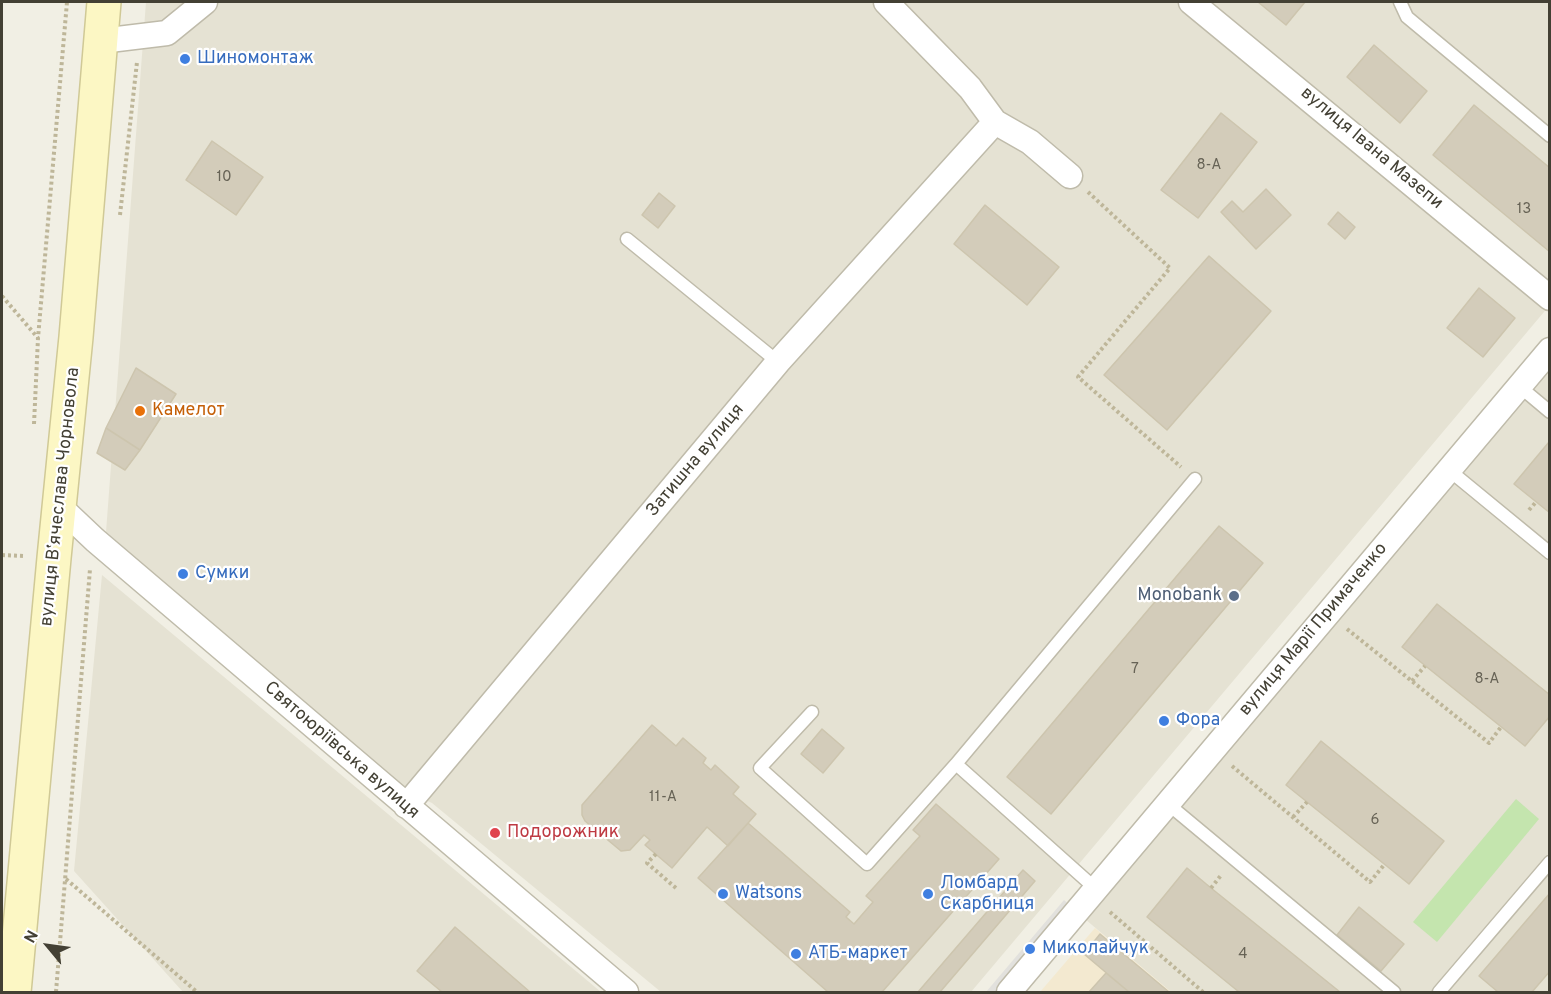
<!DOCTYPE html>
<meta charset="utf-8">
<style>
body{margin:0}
#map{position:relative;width:1551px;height:994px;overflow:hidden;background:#f1efe4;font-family:Overpass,sans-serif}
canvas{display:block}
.frame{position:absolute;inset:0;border:3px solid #434034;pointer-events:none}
.north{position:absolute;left:18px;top:916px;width:60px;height:60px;-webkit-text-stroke:4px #fff;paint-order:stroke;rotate:299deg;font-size:16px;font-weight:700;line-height:24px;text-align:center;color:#434034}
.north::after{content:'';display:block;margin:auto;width:21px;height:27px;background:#434034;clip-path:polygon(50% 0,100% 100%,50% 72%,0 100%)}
</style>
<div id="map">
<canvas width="1551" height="994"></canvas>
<div class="frame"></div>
<div class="north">N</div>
</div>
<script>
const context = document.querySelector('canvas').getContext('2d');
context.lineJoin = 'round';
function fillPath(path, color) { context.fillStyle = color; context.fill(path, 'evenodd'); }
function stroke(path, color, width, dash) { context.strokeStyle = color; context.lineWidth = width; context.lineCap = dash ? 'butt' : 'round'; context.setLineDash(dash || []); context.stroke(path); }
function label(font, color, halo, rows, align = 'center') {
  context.font = font + ' Overpass,sans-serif'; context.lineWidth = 4.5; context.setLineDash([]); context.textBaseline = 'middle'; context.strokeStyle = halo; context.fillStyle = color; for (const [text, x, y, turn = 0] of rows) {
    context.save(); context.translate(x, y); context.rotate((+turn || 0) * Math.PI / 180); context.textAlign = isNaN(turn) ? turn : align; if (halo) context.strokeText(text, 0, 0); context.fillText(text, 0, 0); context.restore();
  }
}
fillPath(new Path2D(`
 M146 2H1549V306L971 992H661L432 803 401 789 106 532Z
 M1549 368V992H1171L1085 919Z
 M102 575 601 992H183L74 871Z`), '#e5e2d3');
fillPath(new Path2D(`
 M1095 928 1171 992H1040Z`), '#f3e9d0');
fillPath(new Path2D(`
 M1516 799 1539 819 1437 942 1413 922Z`), '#c4e5ae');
fillPath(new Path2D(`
 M1064 900 1073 908 1003 992H986Z`), '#e2e1dd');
const building = new Path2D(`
 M1258 2H1305L1286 25Z
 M1374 45 1427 91 1400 123 1347 77Z
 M1474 105 1550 168V252L1433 155Z
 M1221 113 1257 142 1198 218 1161 190Z
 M212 141 263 177 236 215 186 180Z
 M1266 189 1291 215 1256 249 1221 212 1232 201 1243 212Z
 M659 193 675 206 658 228 642 215Z
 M985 205 1059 267 1027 305 954 244Z
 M1338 212 1355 227 1345 239 1328 224Z
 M1209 256 1271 311 1167 430 1104 375Z
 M1479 288 1515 318 1483 357 1447 328Z
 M136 368 176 394 140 450 106 428Z
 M106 428 140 450 125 470 97 453Z
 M1549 442 1550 443V513L1514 484Z
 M1219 526 1263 563 1051 814 1007 777Z
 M1437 604 1550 695V716L1525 746 1402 647Z
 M652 725 676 746 683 738 706 758 703 763 711 770 715 765 739 787 733 794 756 814 728 846 707 827 672 868 645 845 650 840 644 835 630 850 621 851 585 821 582 815V805Z
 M822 729 844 748 823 773 801 754Z
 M1321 741 1444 841 1409 884 1286 785Z
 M936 804 999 859 882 992H828L698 878 748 823 850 912 846 917 854 924 873 902 866 896 920 836 913 830Z
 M1187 868 1211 888 1340 992H1239L1147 917Z
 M1023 870 1035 881 940 992H918Z
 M1550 893V971L1532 992H1498L1479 976Z
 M1359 907 1404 944 1381 971 1337 935Z
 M455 927 530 992H442L417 971Z
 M1100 934 1169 992H1129L1084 954Z
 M1106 973 1129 992H1089Z`);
fillPath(building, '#d3ccba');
stroke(building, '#cdc5ae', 1.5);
const lane = new Path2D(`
 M1400 2 1407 17 1550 136
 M627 239 778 362
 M1519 386 1550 412
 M1449 470 1550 553
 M812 712 760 768 867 864 956 764
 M1168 804 1394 992
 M1096 889 956 764 1195 479
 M1439 992 1550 862`);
const street = new Path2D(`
 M886 2 970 88 995 122 1030 142 1070 176
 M1191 2 1550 298
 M101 41 167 33 205 2
 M59 506 95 540 626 992
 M406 806 778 362 995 122
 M1009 992 1550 350`);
const secondary = new Path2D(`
 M14 992 54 558 76 337 104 2`);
stroke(lane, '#bfbbaa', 15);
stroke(street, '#bfbbaa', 27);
stroke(secondary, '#d0c996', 36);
stroke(new Path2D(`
 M1088 192 1170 268 1078 377 1181 467
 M120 215 137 62
 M2 296 38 338
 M34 424 38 338 67 2
 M1529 510 1536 502
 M2 555 25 556
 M1347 629 1489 743 1501 727
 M1412 681 1425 666
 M1232 766 1370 882 1384 865
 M1293 817 1307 802
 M656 854 647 863 677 889
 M66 879 197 992
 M1211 888 1222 874
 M1110 912 1203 992
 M56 992 90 569`), '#beb699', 4, [3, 3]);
stroke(lane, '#fff', 12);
stroke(street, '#fff', 24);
stroke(secondary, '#fcf7c4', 33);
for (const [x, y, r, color] of [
 [185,59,6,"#3f7fe0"],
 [140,411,6,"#e8710a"],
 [183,574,6,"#3f7fe0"],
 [1234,596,6,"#5c6f8a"],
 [1164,721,6,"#3f7fe0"],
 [495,833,6,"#e0444e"],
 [723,894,6,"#3f7fe0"],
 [928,894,6,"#3f7fe0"],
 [1030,949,6,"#3f7fe0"],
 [796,954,6,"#3f7fe0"]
]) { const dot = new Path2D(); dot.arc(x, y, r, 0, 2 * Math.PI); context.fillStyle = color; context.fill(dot); stroke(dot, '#fff', 2); }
label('15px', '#676356', null, [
 ["8-А",1209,166],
 ["10",224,178],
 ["13",1524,210],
 ["7",1135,670],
 ["8-А",1487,680],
 ["11-А",663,798],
 ["6",1375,821],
 ["4",1243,955]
]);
label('18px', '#366cbe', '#fff', [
 ["Шиномонтаж",197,59],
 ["Сумки",195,574],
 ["Фора",1176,721],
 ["Ломбард",940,884],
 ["Скарбниця",940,905],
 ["Watsons",735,894],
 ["Миколайчук",1042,949],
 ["АТБ-маркет",808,954]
], 'left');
label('18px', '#434034', '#fff', [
 ["вулиця Івана Мазепи",1371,149,40],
 ["Затишна вулиця",696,461,-50],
 ["вулиця Вʼячеслава Чорновола",61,497,-84],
 ["вулиця Марії Примаченко",1314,630,-50],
 ["Святоюріївська вулиця",341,751,41]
]);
label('18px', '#c56008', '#fff', [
 ["Камелот",152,411]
], 'left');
label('18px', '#4e5e75', '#fff', [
 ["Monobank",1222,596]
], 'right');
label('18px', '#be3a42', '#fff', [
 ["Подорожник",507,833]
], 'left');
</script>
